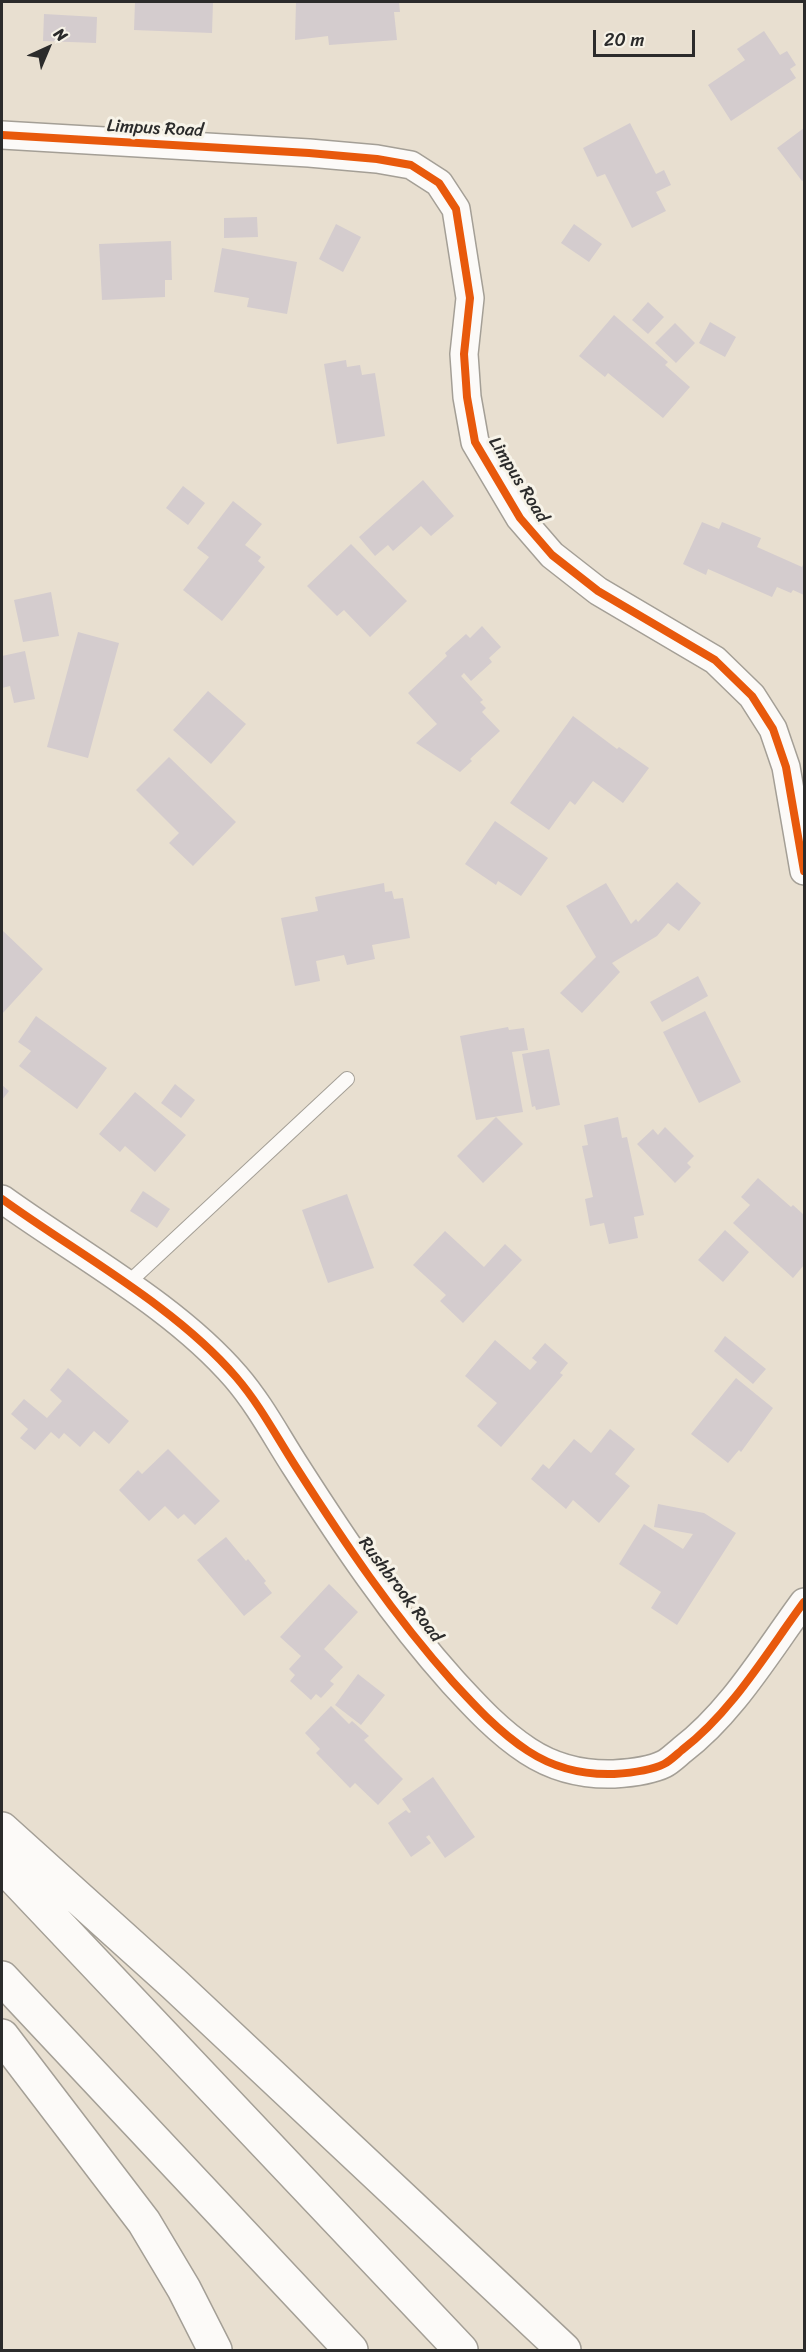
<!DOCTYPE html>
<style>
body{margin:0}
#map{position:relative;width:806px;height:2352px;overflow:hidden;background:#e8dfd0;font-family:Sriracha,sans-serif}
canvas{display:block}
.frame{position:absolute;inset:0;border:3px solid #2b2b2b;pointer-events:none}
.north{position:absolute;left:18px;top:18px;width:60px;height:60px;-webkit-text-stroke:4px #f7f3e8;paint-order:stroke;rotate:44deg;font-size:16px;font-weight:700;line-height:24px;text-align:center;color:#2b2b2b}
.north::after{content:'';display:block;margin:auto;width:21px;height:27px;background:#2b2b2b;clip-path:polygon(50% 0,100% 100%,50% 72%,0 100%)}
.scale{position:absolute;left:593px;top:30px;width:102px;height:27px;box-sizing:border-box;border:3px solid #2b2b2b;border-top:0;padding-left:8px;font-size:18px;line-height:21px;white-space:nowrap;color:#2b2b2b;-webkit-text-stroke:4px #f7f3e8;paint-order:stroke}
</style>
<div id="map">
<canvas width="806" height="2352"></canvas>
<div class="frame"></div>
<div class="north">N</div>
<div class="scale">20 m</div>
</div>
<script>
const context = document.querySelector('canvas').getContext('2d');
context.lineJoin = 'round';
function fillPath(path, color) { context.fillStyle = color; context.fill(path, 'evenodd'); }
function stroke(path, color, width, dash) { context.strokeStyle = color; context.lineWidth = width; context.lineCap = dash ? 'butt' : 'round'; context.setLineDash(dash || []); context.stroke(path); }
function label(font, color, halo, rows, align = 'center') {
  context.font = font + ' Sriracha,sans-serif'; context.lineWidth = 6; context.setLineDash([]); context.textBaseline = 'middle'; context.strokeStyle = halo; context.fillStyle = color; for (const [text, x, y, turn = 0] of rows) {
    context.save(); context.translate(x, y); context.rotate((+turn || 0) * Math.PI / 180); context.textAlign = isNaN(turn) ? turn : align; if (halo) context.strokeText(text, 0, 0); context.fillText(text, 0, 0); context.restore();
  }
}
fillPath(new Path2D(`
 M135 2H213L212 33 134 30Z
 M296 2H399L400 12H394L397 40 329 45 328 36 295 40Z
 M44 14 97 17 96 43 43 41Z
 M764 31 780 55 787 51 796 65 790 69 796 78 731 121 708 85 745 60 737 49Z
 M630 123 656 174 664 170 671 185 656 192 666 211 632 228 605 174 597 177 583 148Z
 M804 128V180L802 181 777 148Z
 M257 217 258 237 224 238V218Z
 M336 224 361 237 343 272 319 259Z
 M574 224 602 244 589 262 561 243Z
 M171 241 172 280H165V297L102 300 99 244Z
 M222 248 297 262 287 314 247 307 249 298 214 292Z
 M648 302 664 317 648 334 632 320Z
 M614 315 668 362 665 365 690 387 663 418 608 373 605 377 579 356Z
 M710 322 736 337 725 357 699 343Z
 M675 323 695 343 676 363 655 343Z
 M346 360 347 367 360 365 362 375 375 373 385 436 337 444 324 364Z
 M423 480 454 516 431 536 421 526 393 551 388 545 375 556 359 537Z
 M183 486 205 503 188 525 166 508Z
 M233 501 262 524 245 545 261 557 258 561 265 567 222 621 183 590 209 557 197 548Z
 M702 522 719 529 722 522 761 538 757 547 802 567 804 562V595L793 590 791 593 777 587 772 597 708 569 706 575 683 564Z
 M351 544 407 601 370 637 344 610 337 616 307 586Z
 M51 592 59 636 23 642 14 600Z
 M482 626 501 647 489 658 492 662 471 681 464 673 461 676 483 700 480 702 486 708 482 712 500 731 470 759 472 761 460 772 416 743 437 724 408 693 447 656 445 653 466 634 470 638Z
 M78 632 119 643 88 758 47 747Z
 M25 651 35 699 14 703 10 686 2 688V656Z
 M208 691 246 724 211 764 173 730Z
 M573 716 617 749 619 747 649 768 623 803 593 781 575 805 570 801 549 830 510 803Z
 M169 757 236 822 193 866 169 843 179 833 136 790Z
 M495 821 548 858 521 896 498 881 496 885 465 864Z
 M677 882 701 903 679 931 668 923 657 936 612 963 620 972 582 1013 560 993 596 957 566 906 606 883 631 924 636 919 638 922Z
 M384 883 385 892 392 891 394 899 403 898 410 938 372 945 375 959 347 965 344 955 316 961 320 981 295 986 281 918 318 911 315 897Z
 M2 930 43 969 2 1014Z
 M698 976 708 996 662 1022 650 1002Z
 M705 1011 741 1082 699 1103 663 1032Z
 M36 1016 107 1068 77 1109 19 1066 31 1051 18 1042Z
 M508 1027 509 1030 524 1028 528 1050 512 1052 523 1112 476 1120 460 1036Z
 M549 1049 560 1105 536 1110 535 1106 532 1107 522 1054Z
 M175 1084 195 1100 181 1118 161 1103Z
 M2 1085 9 1091 2 1100Z
 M135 1092 186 1135 155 1172 125 1146 120 1152 99 1134Z
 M496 1117 523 1144 483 1183 457 1156Z
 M618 1117 622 1138 627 1137 644 1215 634 1217 638 1238 609 1244 604 1223 590 1226 585 1199 593 1197 582 1146 588 1145 584 1125Z
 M665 1127 694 1156 687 1163 691 1167 675 1183 637 1144 653 1129 658 1135Z
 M758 1178 791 1207 793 1205 804 1215V1265L793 1278 733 1223 750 1205 741 1197Z
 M143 1191 170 1209 157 1228 130 1211Z
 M347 1194 374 1268 328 1283 302 1210Z
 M725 1230 749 1252 723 1282 698 1260Z
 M445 1231 484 1267 505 1244 522 1260 463 1323 440 1301 446 1295 413 1265Z
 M725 1336 766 1369 753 1384 714 1351Z
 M495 1340 530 1370 537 1362 532 1358 545 1343 568 1363 560 1373 563 1375 501 1447 477 1426 497 1403 465 1376Z
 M68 1368 129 1421 109 1444 94 1431 80 1447 64 1433 59 1439 51 1432 35 1450 20 1438 28 1429 11 1414 24 1399 47 1418 62 1401 50 1390Z
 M736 1378 773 1408 741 1452 739 1450 728 1463 691 1434Z
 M610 1429 635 1449 615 1474 630 1486 599 1523 573 1500 566 1509 531 1479 543 1464 549 1469 574 1439 591 1453Z
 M168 1449 220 1501 195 1525 184 1514 178 1519 165 1506 149 1521 119 1490 138 1470 142 1474Z
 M658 1504 704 1513 736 1533 677 1625 651 1608 661 1592 619 1564 644 1524 683 1549 693 1534 654 1527Z
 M226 1537 246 1561 248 1559 266 1581 264 1583 272 1593 244 1616 197 1560Z
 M329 1584 358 1612 324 1649 343 1667 330 1681 334 1684 321 1698 316 1694 311 1700 290 1681 295 1675 289 1669 301 1656 280 1637Z
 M358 1674 385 1695 361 1725 335 1705Z
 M331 1706 349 1724 352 1721 369 1736 364 1740 403 1779 378 1805 355 1783 350 1788 316 1753 320 1749 305 1733Z
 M433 1777 475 1837 445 1858 429 1835 426 1837 431 1843 411 1857 388 1823 406 1810 409 1813 411 1812 402 1799Z`), '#d4ccce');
const service = new Path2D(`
 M126 1285 347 1079`);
const minor = new Path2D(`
 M2 135 309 153 377 159 411 165 439 183 456 209 470 298 464 354 467 397 475 442 520 518 552 555 598 591 715 660 752 696 773 729 786 767 804 871
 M2 1199C78 1254 175 1306 236 1377 260 1405 276 1436 296 1467 344 1542 393 1615 453 1682 476 1707 499 1732 528 1751 554 1768 584 1775 614 1774 629 1773 650 1771 664 1764 670 1761 676 1755 682 1750 732 1712 767 1652 804 1602`);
const motorway = new Path2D(`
 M2 1829 174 1984 564 2350
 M2 1865 461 2350
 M2 1978 351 2350
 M2 2036 144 2222 184 2289 215 2350`);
stroke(service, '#a49f96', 16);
stroke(minor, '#a49f96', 30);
stroke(motorway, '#a49f96', 36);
stroke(service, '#fcfaf8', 14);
stroke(minor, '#fcfaf8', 27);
stroke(motorway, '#fcfaf8', 33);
stroke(new Path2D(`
 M2 135 309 153 377 159 411 165 439 183 456 209 470 298 464 354 467 397 475 442 520 518 552 555 598 591 715 660 752 696 773 729 786 767 804 871
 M2 1199C78 1254 175 1306 236 1377 260 1405 276 1436 296 1467 344 1542 393 1615 453 1682 476 1707 499 1732 528 1751 554 1768 584 1775 614 1774 629 1773 650 1771 664 1764 670 1761 676 1755 682 1750 732 1712 767 1652 804 1602`), '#e8590c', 8);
label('18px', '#2b2b2b', '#f7f3e8', [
 ["Limpus Road",155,129,3],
 ["Limpus Road",518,480,58],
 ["Rushbrook Road",400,1590,53]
]);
</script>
